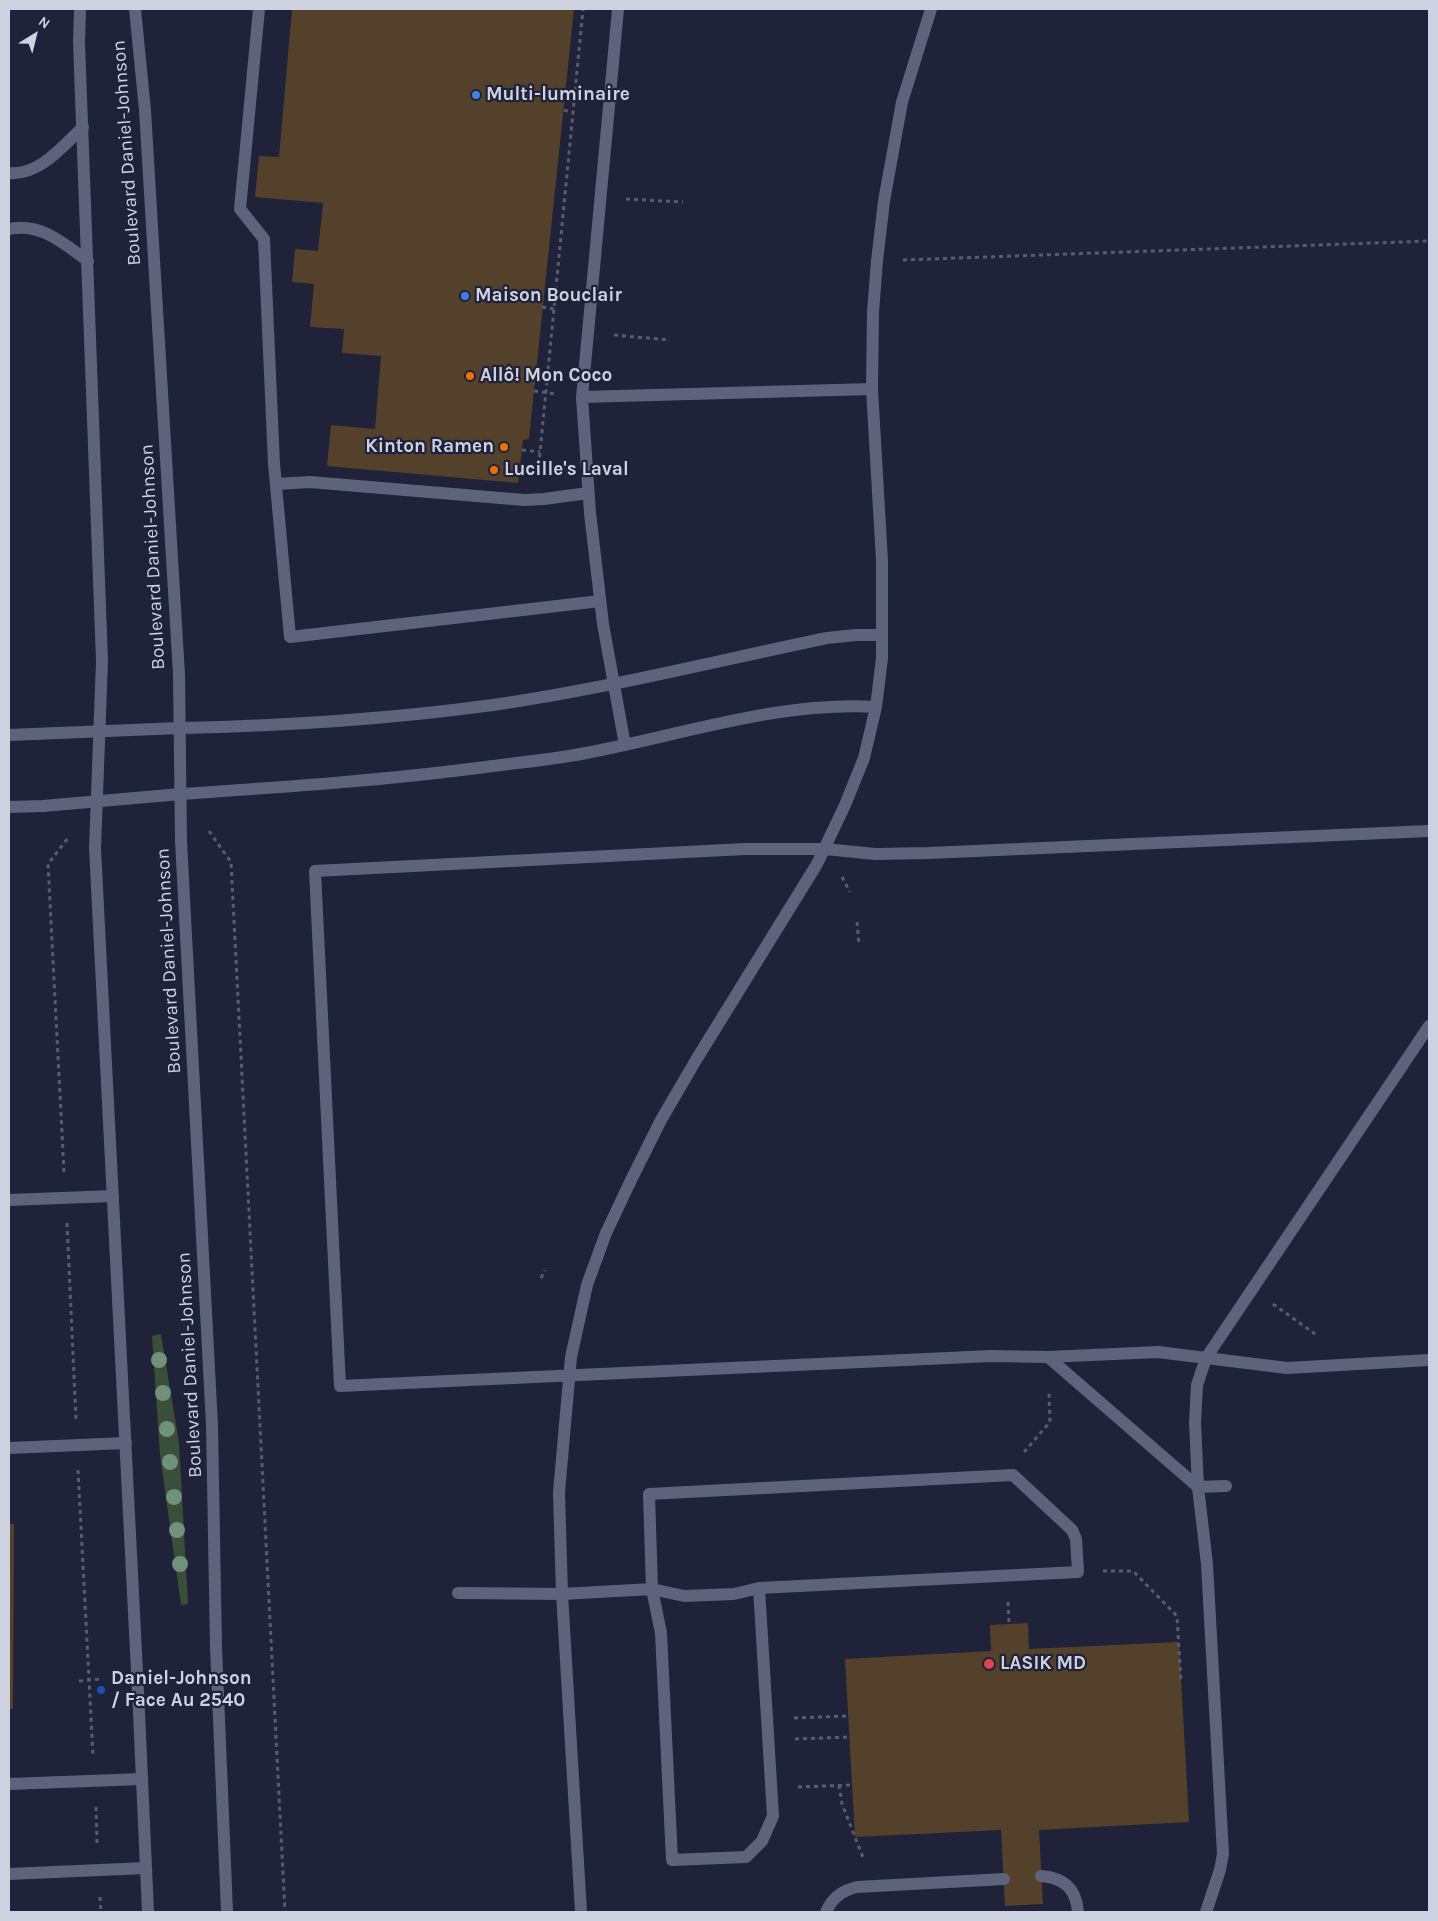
<!DOCTYPE html>
<meta charset="utf-8">
<style>
body{margin:0}
#map{position:relative;width:1438px;height:1921px;overflow:hidden;background:#1f2238;font-family:Karla,sans-serif}
canvas{display:block}
.frame{position:absolute;inset:0;border:10px solid #ced1e0;pointer-events:none}
.north{position:absolute;left:10px;top:10px;width:50px;height:50px;-webkit-text-stroke:4px #1f2238;paint-order:stroke;rotate:36deg;font-size:14px;font-weight:700;line-height:20px;text-align:center;color:#ced1e0}
.north::after{content:'';display:block;margin:auto;width:18px;height:22px;background:#ced1e0;clip-path:polygon(50% 0,100% 100%,50% 72%,0 100%)}
</style>
<div id="map">
<canvas width="1438" height="1921"></canvas>
<div class="frame"></div>
<div class="north">N</div>
</div>
<script>
const context = document.querySelector('canvas').getContext('2d');
context.lineJoin = 'round';
function fillPath(path, color) { context.fillStyle = color; context.fill(path, 'evenodd'); }
function stroke(path, color, width, dash) { context.strokeStyle = color; context.lineWidth = width; context.lineCap = dash ? 'butt' : 'round'; context.setLineDash(dash || []); context.stroke(path); }
function label(font, color, halo, rows, align = 'center') {
  context.font = font + ' Karla,sans-serif'; context.lineWidth = 4.5; context.setLineDash([]); context.textBaseline = 'middle'; context.strokeStyle = halo; context.fillStyle = color; for (const [text, x, y, turn = 0] of rows) {
    context.save(); context.translate(x, y); context.rotate((+turn || 0) * Math.PI / 180); context.textAlign = isNaN(turn) ? turn : align; if (halo) context.strokeText(text, 0, 0); context.fillText(text, 0, 0); context.restore();
  }
}
fillPath(new Path2D(`
 M161 1334 179 1443 188 1604 181 1605 160 1455 152 1336Z`), '#3a4e3a');
fillPath(new Path2D(`
 M292 9H574L529 439 523 440 518 483 327 466 331 425 375 429 381 356 342 353 344 329 310 327 314 284 292 282 295 249 318 251 323 203 255 197 259 156 279 157Z
 M9 1524H14L13 1709H9Z
 M1028 1623 1029 1649 1179 1642 1189 1822 1039 1830 1043 1904 1005 1906 1001 1830 855 1837 845 1659 991 1651 990 1625Z`), '#54412c');
stroke(new Path2D(`
 M564 110 573 113
 M626 199 683 202
 M903 260 1429 241
 M542 307 554 309
 M614 335 670 340
 M534 391 556 394
 M522 450 540 452
 M538 473 583 9
 M209 831 231 862 285 1912
 M842 877 850 892
 M857 922 859 945
 M64 1172 48 864 68 838
 M67 1223 76 1419
 M541 1278 545 1270
 M1273 1304 1315 1334
 M1024 1452 1050 1422 1049 1393
 M78 1470 93 1756
 M1103 1571H1133L1177 1616 1181 1682
 M1008 1602 1009 1624
 M79 1681 101 1679
 M794 1718 848 1716
 M795 1739 850 1737
 M839 1785 842 1804 864 1860
 M798 1787 852 1785
 M96 1807 97 1843
 M100 1897 101 1912`), '#595c70', 3, [4, 4]);
stroke(new Path2D(`
 M259 9 240 209 264 239 274 464 290 637 600 601
 M618 9 582 397 590 513 603 624 625 745
 M9 173C39 176 63 146 83 127
 M9 229C41 222 64 244 88 261
 M582 397 872 389
 M276 484 310 482 524 500 544 499 588 493
 M180 728C284 726 389 719 493 705 605 689 716 661 827 638L856 635H882
 M181 794C285 787 389 780 493 766 524 762 556 759 586 753 682 735 778 701 876 707
 M1429 831 929 853 875 854 825 849H745L315 871 340 1386 991 1356 1048 1357 1158 1352 1287 1368 1429 1360
 M9 1200 113 1196
 M1048 1357 1198 1487 1226 1486
 M9 1448 126 1443
 M458 1593 562 1594 652 1589 684 1596 734 1594 759 1588 1078 1572 1076 1539 1072 1530 1013 1475 649 1494 652 1589 661 1633 672 1860 746 1857 762 1841 773 1816 759 1588
 M9 1784 142 1779
 M9 1874 146 1868
 M1041 1876C1065 1878 1076 1889 1078 1912
 M581 1912 562 1594 559 1492 571 1357 587 1285 606 1233 632 1178 661 1120 696 1060 817 864 845 805 864 758 876 707 882 658V561L872 389 873 312 877 261 884 201 902 102 931 9
 M826 1912C832 1898 843 1890 857 1887L1004 1879
 M1206 1912 1220 1870 1223 1854 1207 1564 1198 1487 1195 1422 1197 1385 1206 1358 1429 1026`), '#5e637c', 12);
stroke(new Path2D(`
 M9 735 180 728
 M9 807 43 806 181 794`), '#5e637c', 12);
stroke(new Path2D(`
 M80 9 79 43 102 661 95 848 138 1691 148 1912
 M135 9 145 110 179 674 181 841 212 1425 216 1647 227 1912`), '#5e637c', 12);
context.fillStyle = '#70917b';
for (const [x, y] of [
 [159,1360],
 [163,1393],
 [167,1429],
 [170,1462],
 [174,1497],
 [177,1530],
 [180,1564]
]) { context.beginPath(); context.arc(x, y, 8, 0, 2 * Math.PI); context.fill(); }
for (const [x, y, r, color] of [
 [476,95,5,"#3f7fe0"],
 [465,296,5,"#3f7fe0"],
 [470,376,5,"#e8710a"],
 [504,447,5,"#e8710a"],
 [494,470,5,"#e8710a"],
 [989,1664,6,"#e0444e"],
 [101,1690,5,"#1a4fb4"]
]) { const dot = new Path2D(); dot.arc(x, y, r, 0, 2 * Math.PI); context.fillStyle = color; context.fill(dot); stroke(dot, '#1f2238', 2); }
label('bold 19px', '#ced1e0', '#1f2238', [
 ["Multi-luminaire",486,95],
 ["Maison Bouclair",475,296],
 ["Allô! Mon Coco",480,376],
 ["Kinton Ramen",494,447,"right"],
 ["Lucille's Laval",504,470],
 ["LASIK MD",1000,1664],
 ["Daniel-Johnson",111,1679],
 ["/ Face Au 2540",111,1701]
], 'left');
label('19px', '#ced1e0', '#1f2238', [
 ["Boulevard Daniel-Johnson",127,153,-94],
 ["Boulevard Daniel-Johnson",153,557,-93],
 ["Boulevard Daniel-Johnson",169,961,-93],
 ["Boulevard Daniel-Johnson",190,1365,-93]
]);
</script>
